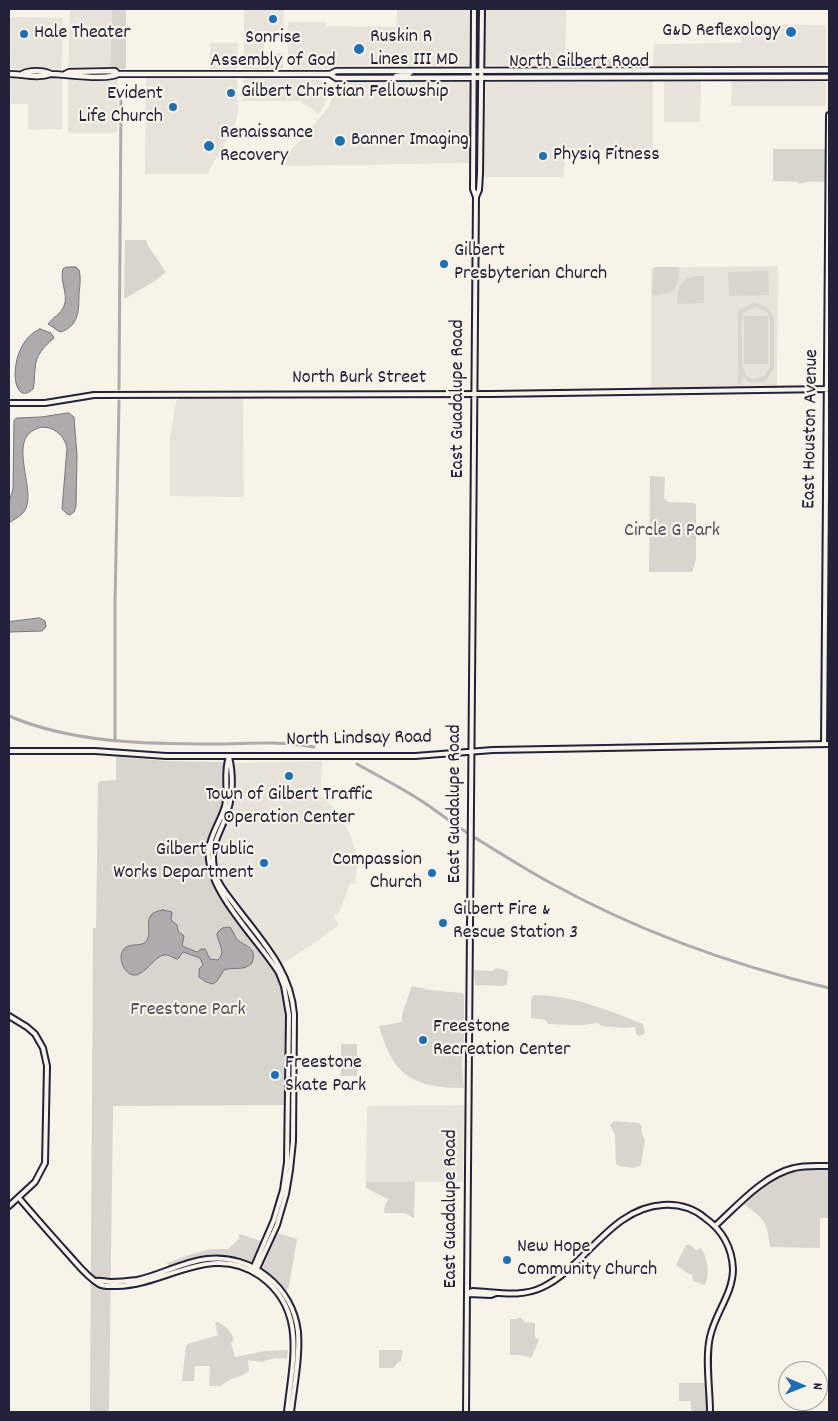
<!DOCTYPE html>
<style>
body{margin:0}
#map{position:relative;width:838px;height:1421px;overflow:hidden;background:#f7f3e8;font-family:Dekko,sans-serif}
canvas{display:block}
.frame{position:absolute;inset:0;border:10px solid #22223b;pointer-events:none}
.north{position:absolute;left:778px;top:1361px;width:50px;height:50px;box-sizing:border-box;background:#f7f3e8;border:1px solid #a29fa3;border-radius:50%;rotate:91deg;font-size:14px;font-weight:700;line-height:20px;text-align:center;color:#22223b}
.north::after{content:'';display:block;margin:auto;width:18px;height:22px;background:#1f6fb2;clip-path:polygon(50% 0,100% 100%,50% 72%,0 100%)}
</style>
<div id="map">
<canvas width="838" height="1421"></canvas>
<div class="frame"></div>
<div class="north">N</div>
</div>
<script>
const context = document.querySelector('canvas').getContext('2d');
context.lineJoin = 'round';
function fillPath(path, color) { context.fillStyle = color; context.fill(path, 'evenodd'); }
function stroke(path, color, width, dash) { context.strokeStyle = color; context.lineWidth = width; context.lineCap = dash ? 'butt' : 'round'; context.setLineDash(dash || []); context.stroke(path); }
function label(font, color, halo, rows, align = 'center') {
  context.font = font + ' Dekko,sans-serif'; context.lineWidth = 4.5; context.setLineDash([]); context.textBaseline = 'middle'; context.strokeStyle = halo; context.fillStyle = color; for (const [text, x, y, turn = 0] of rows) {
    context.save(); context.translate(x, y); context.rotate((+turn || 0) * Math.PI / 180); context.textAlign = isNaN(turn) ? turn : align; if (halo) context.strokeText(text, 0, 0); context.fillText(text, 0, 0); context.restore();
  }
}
fillPath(new Path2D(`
 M70 9H112L110 69 70 70 68 68Z
 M244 9H284L283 32H264V53H283V69H244Z
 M397 9H472L471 63 469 67 293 69 288 66V22H325L326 26 396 27Z
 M485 9H566L565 68 486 65 484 62Z
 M12 17 63 18 62 69H11L10 19Z
 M742 24 826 25V65L823 68H653L654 44 741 43Z
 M210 43H238V67L237 69H210Z
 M12 77 62 78V129L28 130V104H11L10 79Z
 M69 78H118L117 133H68V79Z
 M146 78 237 79 238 112 235 126 207 174H145Z
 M245 78 326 80 328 83 327 100 319 114 300 101H243V81Z
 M664 79H701L700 122H664Z
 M732 79H823L826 82V106H731Z
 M653 80V150H565L564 177H483L486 84 489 81 516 82 527 81Z
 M334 81 469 82 471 85 470 163 285 166 287 155 328 108 331 101Z
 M778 266 777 387 651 389V268Z
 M180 398H241L243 399 244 495 242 497 170 496V438L176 401Z
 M322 761 321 786 318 792 338 813 350 834 355 849 357 865 355 884 350 883 340 911 333 916 339 925 310 946 283 963H280L220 880 215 866V847L229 810 234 763Z
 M464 1105 463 1182H366L367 1106Z`), '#e7e3db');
fillPath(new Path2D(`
 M112 9H126V69H110Z
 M578 59H618L620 66 573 67 571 65 573 61Z
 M773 149H825V182C815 181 807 181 798 184V182L773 181Z
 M125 240H146L148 246 166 272 155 281 124 299Z
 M654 267H679C679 289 674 295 652 295Z
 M768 271 769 295 729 296 728 272Z
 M691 276H704V303L677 304C678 289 678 284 691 276Z
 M755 303 767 307 774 317V368L768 378 761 382H750L742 376 741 384H738V310C744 310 749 304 755 303ZM757 307 767 312 770 321V367L765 375C739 391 742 356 742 341 742 333 740 321 744 314 747 309 752 308 757 307Z
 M744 316H768V364H744Z
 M650 476 665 477 664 498 668 502 694 503 696 505V560L692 572H649Z
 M116 757 167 761 223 762 224 764V802L221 814 211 834 208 850V866L213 881 217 890 271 964 283 988 287 1007V1105L113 1106 109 1412H90L93 928H96L98 783H99L100 781 116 780Z
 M496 968 508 971 507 984 503 986 475 985 474 970 492 971Z
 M412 986 430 990 462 993 464 995V1043L462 1066 464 1088C413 1088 393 1076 379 1026L402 1022V1014Z
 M534 995C572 995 608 1010 643 1024L645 1034 639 1036 636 1034 635 1027 625 1028 601 1026 598 1023C592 1023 588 1025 582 1025 570 1026 560 1024 548 1024L546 1020 531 1018V999Z
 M341 1044H357V1076H341Z
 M614 1121 639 1123 642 1126 641 1132 645 1140 641 1165 634 1168 619 1166 616 1164 615 1135 610 1125Z
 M799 1169H829V1218H820V1248L770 1247C766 1219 766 1221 744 1204 761 1189 775 1174 799 1169Z
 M366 1182H415L414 1218 405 1213H384L385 1205 388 1199 366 1188Z
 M278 1233 297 1239 289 1287 286 1291 276 1279 262 1269Z
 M239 1234 265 1242 253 1269C221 1256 201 1260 170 1272L167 1263 195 1253 211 1249H228L239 1239Z
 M686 1245H690L696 1250 701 1248C708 1259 710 1273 705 1285L693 1281 692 1275 687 1273 676 1265Z
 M520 1317 525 1322 535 1323V1337L539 1340 531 1358 520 1355H510V1319H517Z
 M218 1322C226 1327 231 1330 234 1340L231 1343 235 1357 265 1351 288 1350 287 1359 275 1358 262 1362 248 1360 249 1371C240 1378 231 1377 221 1386H209L210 1366H195L194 1381H182L186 1346 188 1344 218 1335 215 1323Z
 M379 1350H403L401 1361 397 1363 394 1368H379Z
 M679 1383H705L707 1412H691V1401H679Z`), '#d8d5cf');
const water = new Path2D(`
 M67 267H76L79 270C81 277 80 286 79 293 79 310 79 327 60 332L48 324C52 318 61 314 64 306 69 294 59 281 63 269Z
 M40 329 51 333 54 338C44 347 36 354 35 369 34 376 35 382 33 389 10 411 6 343 40 329Z
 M69 413 74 417 77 456 76 506 74 512 70 515 67 514 62 509 67 448C65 440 62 435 54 430 48 427 42 426 36 429 8 440 35 487 26 508 22 517 15 518 9 523V502L13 489 14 420 17 418 41 417Z
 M40 618 45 621 46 627 42 631 9 632V622Z
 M163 910 172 912 171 920 177 925 178 931 184 936 182 946 197 952 201 949H205L210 959 218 960C227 951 217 943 217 933L222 928 230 927C233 931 234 934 236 938 243 947 258 945 252 963 243 972 234 966 224 970L217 981 213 984 206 982 199 977V969L203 965 200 958 183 952 178 959C173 959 170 954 164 955 151 957 139 989 124 968 122 965 121 960 121 957 123 938 142 950 147 940 153 929 140 913 163 910Z`);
fillPath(water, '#aeabad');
stroke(water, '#76747f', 1);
stroke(new Path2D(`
 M119 389 121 101
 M9 716C75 744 149 744 219 744 251 743 283 741 314 747
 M115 740V603L119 401
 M357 764C378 776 400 787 420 800 436 810 450 822 466 832 493 849 520 866 547 881 635 930 732 965 829 988`), '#aeabad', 3);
const secondary = new Path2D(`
 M476 197 479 190 480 174 482 9
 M9 403H45L94 395 491 394 829 389
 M824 744 829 115
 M9 751H95L166 756H415L493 750 829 744
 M229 757C233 773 233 794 228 810 220 837 207 845 216 876 220 888 230 898 237 908 261 940 291 971 294 1014L293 1141 290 1170 286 1194 277 1225 255 1273
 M229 757C223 772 229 790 225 806 221 821 211 833 209 849 204 889 258 939 279 973L284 986 289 1015 287 1162 283 1190 274 1220 252 1271
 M9 1016 27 1027 35 1034 43 1048 47 1066 45 1163 35 1182 9 1206
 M19 1198C35 1217 52 1236 69 1255 78 1265 87 1277 99 1284 104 1287 112 1286 117 1286 167 1285 211 1242 260 1276 308 1310 292 1363 287 1412
 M715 1226C737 1206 764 1175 794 1168 805 1165 818 1166 829 1166
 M96 1281C101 1280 105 1282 111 1282 119 1282 129 1281 137 1280 161 1275 182 1262 207 1259 252 1254 293 1287 298 1332 300 1358 294 1386 291 1412
 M467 1293 473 1291C497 1292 521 1298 543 1287 586 1266 611 1208 663 1205 678 1204 693 1208 705 1218 722 1230 732 1248 733 1269 733 1294 715 1313 710 1337 705 1359 710 1389 710 1412
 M469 1294 491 1295 496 1293
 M466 1412 476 197 473 189 474 9`);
const primary = new Path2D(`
 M9 74C22 74 38 79 51 74 65 74 107 81 118 74H330L336 71 829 70
 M22 74C29 70 43 70 51 74
 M65 74 69 72 115 71 118 74
 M330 74 336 78H346L829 77
 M396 76 407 75 411 72`);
stroke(secondary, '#22223b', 8);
stroke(primary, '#22223b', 8);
stroke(secondary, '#f7f3e8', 4);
stroke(primary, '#f7f3e8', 4.5);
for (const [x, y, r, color] of [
 [273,19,5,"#1f6fb2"],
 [791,32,6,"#1f6fb2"],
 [24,34,5,"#1f6fb2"],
 [359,49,6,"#1f6fb2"],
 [231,93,5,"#1f6fb2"],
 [173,107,5,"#1f6fb2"],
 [340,141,6,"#1f6fb2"],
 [209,146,6,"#1f6fb2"],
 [543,156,5,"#1f6fb2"],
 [444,264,5,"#1f6fb2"],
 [289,776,5,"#1f6fb2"],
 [264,863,5,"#1f6fb2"],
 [432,873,5,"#1f6fb2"],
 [443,923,5,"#1f6fb2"],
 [423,1040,5,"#1f6fb2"],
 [275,1075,5,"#1f6fb2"],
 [507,1260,5,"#1f6fb2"]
]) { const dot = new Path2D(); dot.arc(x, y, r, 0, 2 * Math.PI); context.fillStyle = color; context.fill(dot); stroke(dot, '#f7f3e8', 2); }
label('20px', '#22223b', '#f7f3e8', [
 ["G&D Reflexology",780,32,"right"],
 ["Hale Theater",34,34],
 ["Ruskin R",370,38],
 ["Lines III MD",370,61],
 ["Sonrise",273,39,"center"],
 ["Assembly of God",273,62,"center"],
 ["Gilbert Christian Fellowship",241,93],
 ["Evident",163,95,"right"],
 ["Life Church",163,118,"right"],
 ["Renaissance",220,134],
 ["Recovery",220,157],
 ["Banner Imaging",351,141],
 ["Physiq Fitness",553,156],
 ["Gilbert",454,252],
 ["Presbyterian Church",454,275],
 ["Town of Gilbert Traffic",289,796,"center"],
 ["Operation Center",289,819,"center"],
 ["Gilbert Public",254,851,"right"],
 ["Works Department",254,874,"right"],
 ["Compassion",422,861,"right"],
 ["Church",422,884,"right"],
 ["Gilbert Fire &",453,911],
 ["Rescue Station 3",453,934],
 ["Freestone",433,1028],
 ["Recreation Center",433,1051],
 ["Freestone",285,1064],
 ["Skate Park",285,1087],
 ["New Hope",517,1248],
 ["Community Church",517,1271]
], 'left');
label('20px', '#22223b', '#f7f3e8', [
 ["North Gilbert Road",579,63],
 ["North Burk Street",359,379],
 ["East Guadalupe Road",459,399,-90],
 ["East Houston Avenue",812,429,-89],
 ["North Lindsay Road",359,740,-1],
 ["East Guadalupe Road",456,804,-90],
 ["East Guadalupe Road",452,1209,-90]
]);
label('20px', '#504f60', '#f7f3e8', [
 ["Circle G Park",672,532],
 ["Freestone Park",188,1011]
]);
</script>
